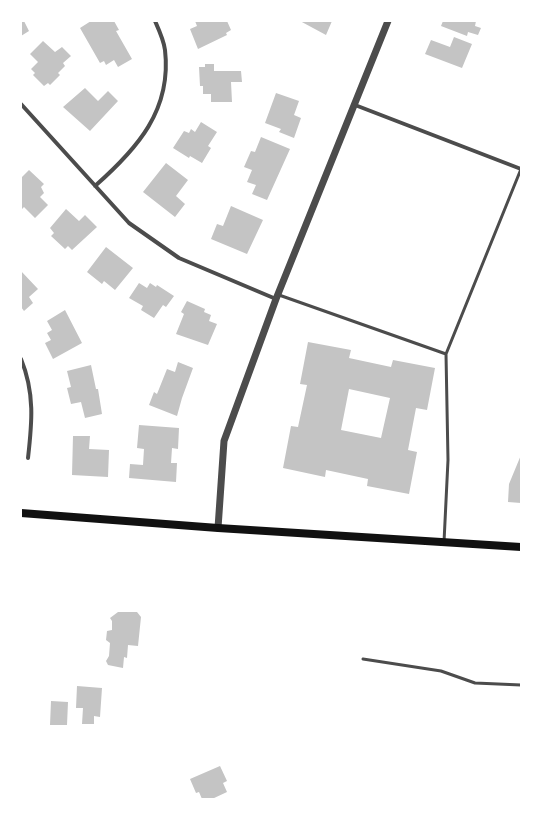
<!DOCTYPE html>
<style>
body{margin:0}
#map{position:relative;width:542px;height:820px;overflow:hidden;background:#fff;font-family:"Fira Sans Condensed",sans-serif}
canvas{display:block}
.frame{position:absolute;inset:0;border:22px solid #fff;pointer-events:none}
</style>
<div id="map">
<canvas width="542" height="820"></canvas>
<div class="frame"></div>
</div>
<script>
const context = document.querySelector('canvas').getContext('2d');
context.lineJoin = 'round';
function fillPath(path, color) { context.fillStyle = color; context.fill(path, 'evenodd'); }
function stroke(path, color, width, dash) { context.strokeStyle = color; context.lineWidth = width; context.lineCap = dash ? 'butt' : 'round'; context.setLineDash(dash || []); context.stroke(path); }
fillPath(new Path2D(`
 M21 21H24L29 31 21 36Z
 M91 21H114L119 30 116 31 132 59 118 67 114 60 106 65 104 61 100 63 80 28Z
 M195 21H227L231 30 226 33 227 35 198 49 190 29 197 26Z
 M300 21H332L326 35Z
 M443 21H476L475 26 481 28 478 35 468 32 467 36 441 26Z
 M454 37 472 44 462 68 425 54 431 40 450 47Z
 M43 41 55 52 62 47 71 56 63 63 65 66 58 73 60 75 50 85 48 83 44 86 33 75 35 73 31 69 38 62 30 54Z
 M205 64H214V71H241L242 82H231L232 102H211V94H203V86H200L199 67H205Z
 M85 88 98 101 108 91 118 101 90 131 63 107Z
 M276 93 299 101 294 115 301 118 294 138 279 132 281 129 265 123Z
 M201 122 217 132 208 146 211 148 202 163 190 156 189 158 173 148 184 131 189 133 191 129 195 132Z
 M261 137 290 149 267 200 252 194 256 185 247 182 252 170 244 167 251 151 255 152Z
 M166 163 188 180 176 196 185 204 175 217 143 192Z
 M29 170 44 184 41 187 44 193 40 197 48 205 35 218 24 207 21 210V178Z
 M231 206 263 220 247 254 211 239 217 224 223 226Z
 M66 209 79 221 85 215 97 227 72 250 68 246 65 249 51 236 54 233 50 228Z
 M106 247 133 268 115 290 104 281 102 284 87 272Z
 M21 271 38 289 29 297 33 303 24 311 21 307Z
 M139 283 147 288 150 283 156 287 157 285 174 296 166 307 163 305 154 318 141 310 143 306 129 298Z
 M187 301 205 309 204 312 211 315 209 321 217 324 208 345 176 334 184 314 181 312Z
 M65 310 82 343 53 359 45 343 51 340 47 333 52 330 47 321Z
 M308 342 351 350 349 358 391 367 393 360 435 368 427 410 416 408 408 450 417 452 409 494 367 486 368 479 326 470 325 477 283 468 291 426 298 427 307 385 300 384ZM349 389 390 398 381 438 341 430Z
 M178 362 193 368 182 398 177 416 149 405 154 392 157 394 167 369 175 372Z
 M91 365 96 389H98L102 414 85 418 81 402 71 404 67 388 71 387 67 371Z
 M139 425 179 428 178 449 172 448 171 463H177L176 482 129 478 130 464 143 465 144 449 137 448Z
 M73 436H90L89 449 109 450 108 477 72 475Z
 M521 455V503L508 502 509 484Z
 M118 612H137L141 617 138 646 128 645 127 658 124 657 123 668 108 665 106 661 109 656 110 643 106 640 107 631 112 630V621L110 618Z
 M77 686 102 688 100 717 94 716V724H82L83 708H76Z
 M51 701 68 702 67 725H50Z
 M220 766 227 781 223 783 227 792 212 799H202L199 792 196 793 190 779Z`), '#c4c4c4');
stroke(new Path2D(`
 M279 295 446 354 448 460 444 542
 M446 354 521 169
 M363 659 441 671 475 683 521 685`), '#4c4c4c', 3);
stroke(new Path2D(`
 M21 104 129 223 179 258 276 299
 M355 105 521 169
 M95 186C137 149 172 110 165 50 164 41 159 30 155 21
 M21 359C35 393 32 423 28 458`), '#4c4c4c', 4);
stroke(new Path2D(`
 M218 528 224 441 276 299 388 21`), '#4c4c4c', 7);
stroke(new Path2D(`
 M21 513 218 528 521 547`), '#111', 8);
</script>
